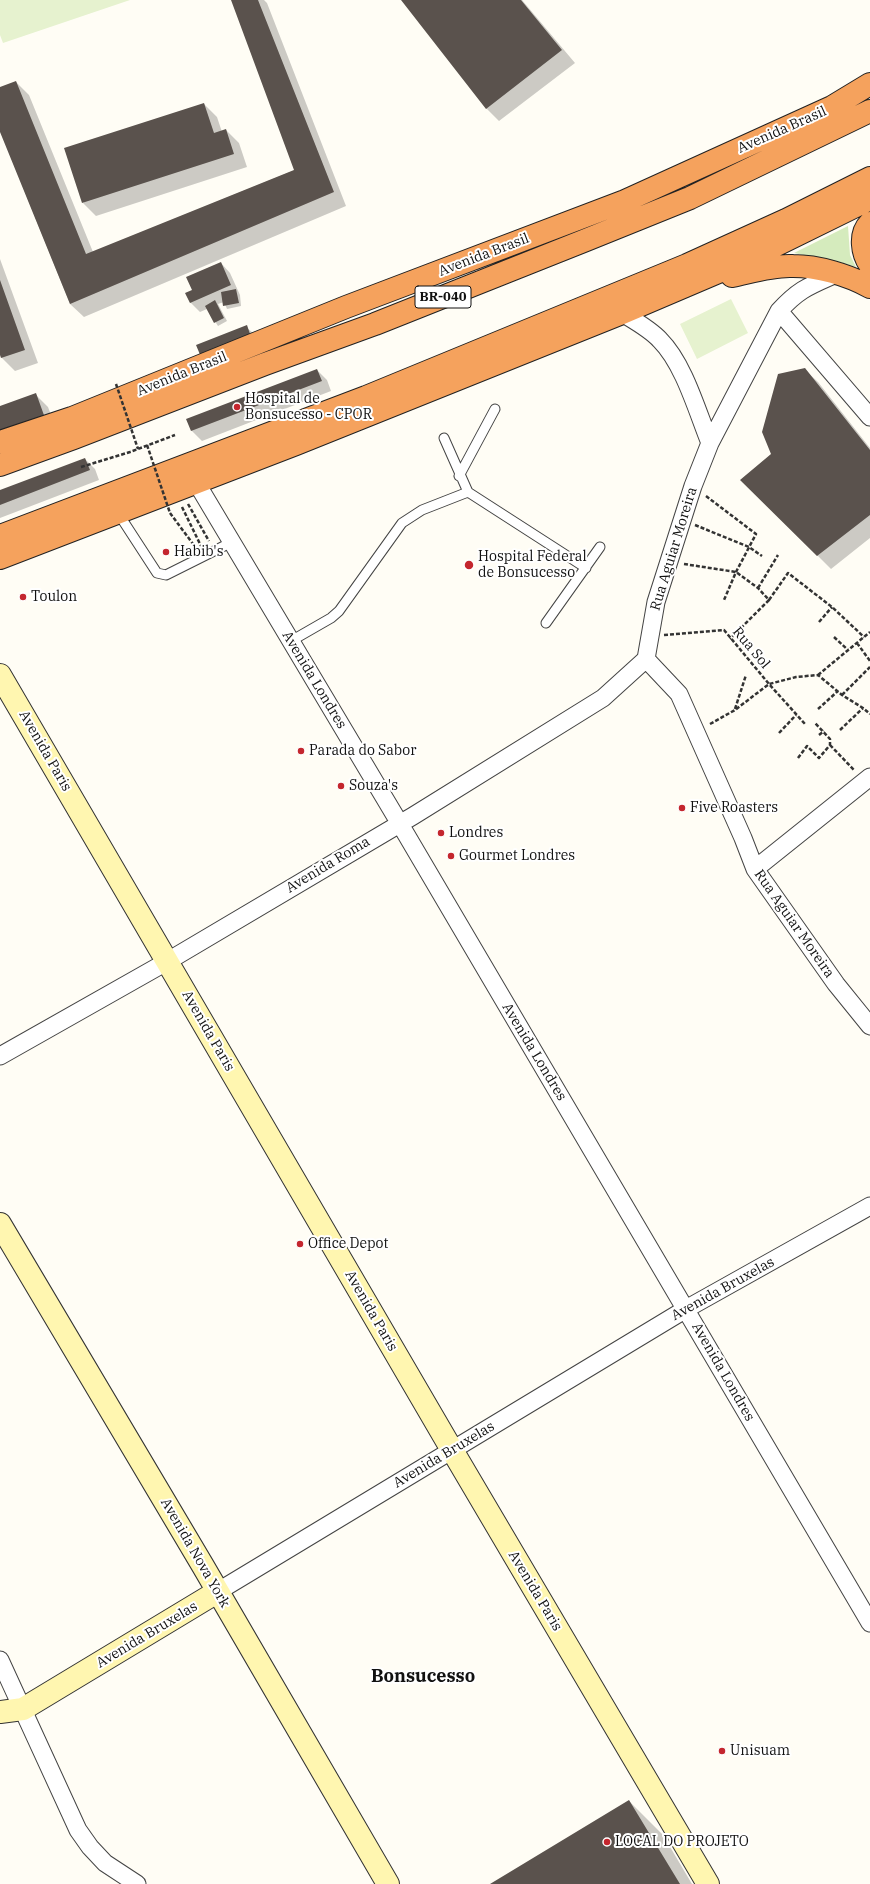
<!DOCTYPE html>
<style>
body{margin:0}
canvas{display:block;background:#fffdf5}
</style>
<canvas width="870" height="1884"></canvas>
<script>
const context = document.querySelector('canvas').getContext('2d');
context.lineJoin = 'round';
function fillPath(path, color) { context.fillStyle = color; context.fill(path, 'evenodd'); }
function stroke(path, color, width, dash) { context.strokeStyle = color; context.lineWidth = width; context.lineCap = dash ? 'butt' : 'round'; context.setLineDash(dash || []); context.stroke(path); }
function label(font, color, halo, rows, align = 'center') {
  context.font = font + ' "IBM Plex Serif",serif'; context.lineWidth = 4; context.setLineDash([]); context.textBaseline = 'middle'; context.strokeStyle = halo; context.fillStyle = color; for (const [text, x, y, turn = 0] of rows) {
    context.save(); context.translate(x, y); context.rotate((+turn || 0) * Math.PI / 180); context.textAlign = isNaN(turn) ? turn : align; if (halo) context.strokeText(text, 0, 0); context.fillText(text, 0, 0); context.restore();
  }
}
fillPath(new Path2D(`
 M848 226 850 255 856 267 843 263 794 253Z`), '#d5ebbd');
fillPath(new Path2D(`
 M0 0H130L3 43 0 35Z
 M731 299 748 333 697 359 680 324Z`), '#e6f2cf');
fillPath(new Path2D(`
 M232 0H264L267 3 346 206 84 317 70 304 0 130V88L16 82 29 95 93 252 295 170Z
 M402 0H522L575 63 499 121 486 108Z
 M204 104 217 117 222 132 226 130 239 143 247 167 96 216 83 203Z
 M0 259 38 363 15 371 2 358 0 352Z
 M221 263 230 273 240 295 241 306 227 309 224 302 218 304 227 321 218 326 207 309 200 312 190 302 193 291Z
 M246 327 253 333 208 363Z
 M804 369 818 382 870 448V538L831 569 742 480 772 454Z
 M317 370 327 380 331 391 202 441 192 431 187 420Z
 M35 394 48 407 57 431 0 407Z
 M85 459 95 469 99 480 0 518V491Z
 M629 1801 663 1835 692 1884H492Z`), '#0003');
fillPath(new Path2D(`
 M231 0H258L334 192 70 304 0 132V87L16 81 86 254 294 170Z
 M401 0H521L562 50 486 109Z
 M204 103 214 133 226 129 234 154 82 203 64 148Z
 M221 262 231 285 190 303 185 293 192 290 186 277Z
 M0 280 25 350 1 358 0 355Z
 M236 289 239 303 223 306 221 292Z
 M215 300 224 318 214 323 205 306Z
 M247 325 251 337 201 357 196 345Z
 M805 368 870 450V515L817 556 740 480 771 454 762 432 778 374Z
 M317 369 322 381 191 431 186 419Z
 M36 393 45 418 0 435V406Z
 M85 458 90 470 0 505V490Z
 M629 1800 680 1884H490Z`), '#5a524d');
const lane = new Path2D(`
 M444 438 468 492 586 568
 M459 476 495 409
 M118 513 157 573 166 575 232 542
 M546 623 600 547
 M291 641 331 618 339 611 402 523 422 510 468 492`);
const street = new Path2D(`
 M779 311 870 417
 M622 313C635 321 650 329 660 340 684 364 697 411 710 443
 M196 482 400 824 870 1623
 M646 659 656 602 693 486 710 443 779 311C799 289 809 286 836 274
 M646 659 679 694 743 838 755 869 836 984 870 1026
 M755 869 870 777
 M0 1056 168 961 413 816 603 698 646 659
 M217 1592 686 1309 870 1206
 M0 1660 78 1830 90 1847 105 1863 137 1884`);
const secondary = new Path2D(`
 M0 675 452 1450 708 1884
 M0 1224 203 1566 388 1884
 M0 1712 23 1709 217 1592`);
const highway = new Path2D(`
 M870 223C859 234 862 253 870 265
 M732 276C751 272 772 265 793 266 818 266 848 275 870 287
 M0 442 72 418 346 307 625 201 832 107 870 84
 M0 465 74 438 265 364 375 324 586 240 690 198 870 111
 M0 536 366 397 687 265 786 220 870 178
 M0 558 296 444 622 313 742 262 870 199`);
stroke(lane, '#444', 11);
stroke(street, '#444', 19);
stroke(secondary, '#333', 24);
stroke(highway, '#222', 24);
stroke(new Path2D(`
 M81 467 130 452 175 435
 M706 496 756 534 736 572 724 600
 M188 504 209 541
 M182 507 201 546
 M170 513 196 548
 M695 525 749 547 762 556
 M684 564 736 572 758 588 769 600 730 639
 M758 588 778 555
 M769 600 788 573 832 607 864 637
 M819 622 832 607
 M664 635 724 630 769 684 805 724
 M834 637 848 650
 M857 643 870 661
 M818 675 870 632
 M842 695 870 667
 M735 709 746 675
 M818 709 838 691
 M710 724 735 710 769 684 796 677 818 675 842 695 863 708 870 714
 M840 730 863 708
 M779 733 796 715
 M819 735 824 731
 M830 745 854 770
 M798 758 807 746 819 758 830 745V739L815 723`), '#333', 2.5, [4, 2]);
stroke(lane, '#fff', 9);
stroke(street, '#fff', 17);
stroke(secondary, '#fff6b0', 22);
stroke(highway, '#f5a25d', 22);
stroke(new Path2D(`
 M116 384 138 449
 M147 445 170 513`), '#333', 2.5, [4, 2]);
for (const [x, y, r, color] of [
 [237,407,4,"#c4262e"],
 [166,552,4,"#c4262e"],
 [469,565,5,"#c4262e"],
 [23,597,4,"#c4262e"],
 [301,751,4,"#c4262e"],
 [341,786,4,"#c4262e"],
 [682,808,4,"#c4262e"],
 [441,833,4,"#c4262e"],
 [451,856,4,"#c4262e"],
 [300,1244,4,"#c4262e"],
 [722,1751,4,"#c4262e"],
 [607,1842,4,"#c4262e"]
]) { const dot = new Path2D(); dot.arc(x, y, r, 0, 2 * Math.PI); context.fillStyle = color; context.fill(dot); stroke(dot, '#fff', 1.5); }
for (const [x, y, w] of [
 [443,297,56]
]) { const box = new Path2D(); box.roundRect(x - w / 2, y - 11, w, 22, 3); context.fillStyle = '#fff'; context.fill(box); stroke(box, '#111', 1); }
label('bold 13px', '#111', null, [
 ["BR-040",443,297]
]);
label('14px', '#111', '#fff', [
 ["Avenida Brasil",782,130,-24],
 ["Avenida Brasil",484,255,-21],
 ["Avenida Brasil",182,374,-22],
 ["Rua Aguiar Moreira",674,549,-73],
 ["Rua Sol",751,648,50],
 ["Avenida Londres",314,680,59],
 ["Avenida Paris",45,751,60],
 ["Avenida Roma",328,865,-31],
 ["Rua Aguiar Moreira",794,924,55],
 ["Avenida Paris",208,1031,60],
 ["Avenida Londres",534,1052,59],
 ["Avenida Bruxelas",723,1289,-29],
 ["Avenida Paris",371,1311,60],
 ["Avenida Londres",723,1372,60],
 ["Avenida Bruxelas",444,1455,-31],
 ["Avenida Nova York",195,1553,60],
 ["Avenida Paris",535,1591,59],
 ["Avenida Bruxelas",147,1635,-31]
]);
label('14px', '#111', '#fff', [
 ["Hospital de",245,399],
 ["Bonsucesso - CPOR",245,415],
 ["Habib's",174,552],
 ["Hospital Federal",478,557],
 ["de Bonsucesso",478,573],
 ["Toulon",31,597],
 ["Parada do Sabor",309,751],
 ["Souza's",349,786],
 ["Five Roasters",690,808],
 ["Londres",449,833],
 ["Gourmet Londres",459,856],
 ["Office Depot",308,1244],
 ["Unisuam",730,1751],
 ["LOCAL DO PROJETO",615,1842]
], 'left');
label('bold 18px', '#111', '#fff', [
 ["Bonsucesso",423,1677]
]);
</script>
